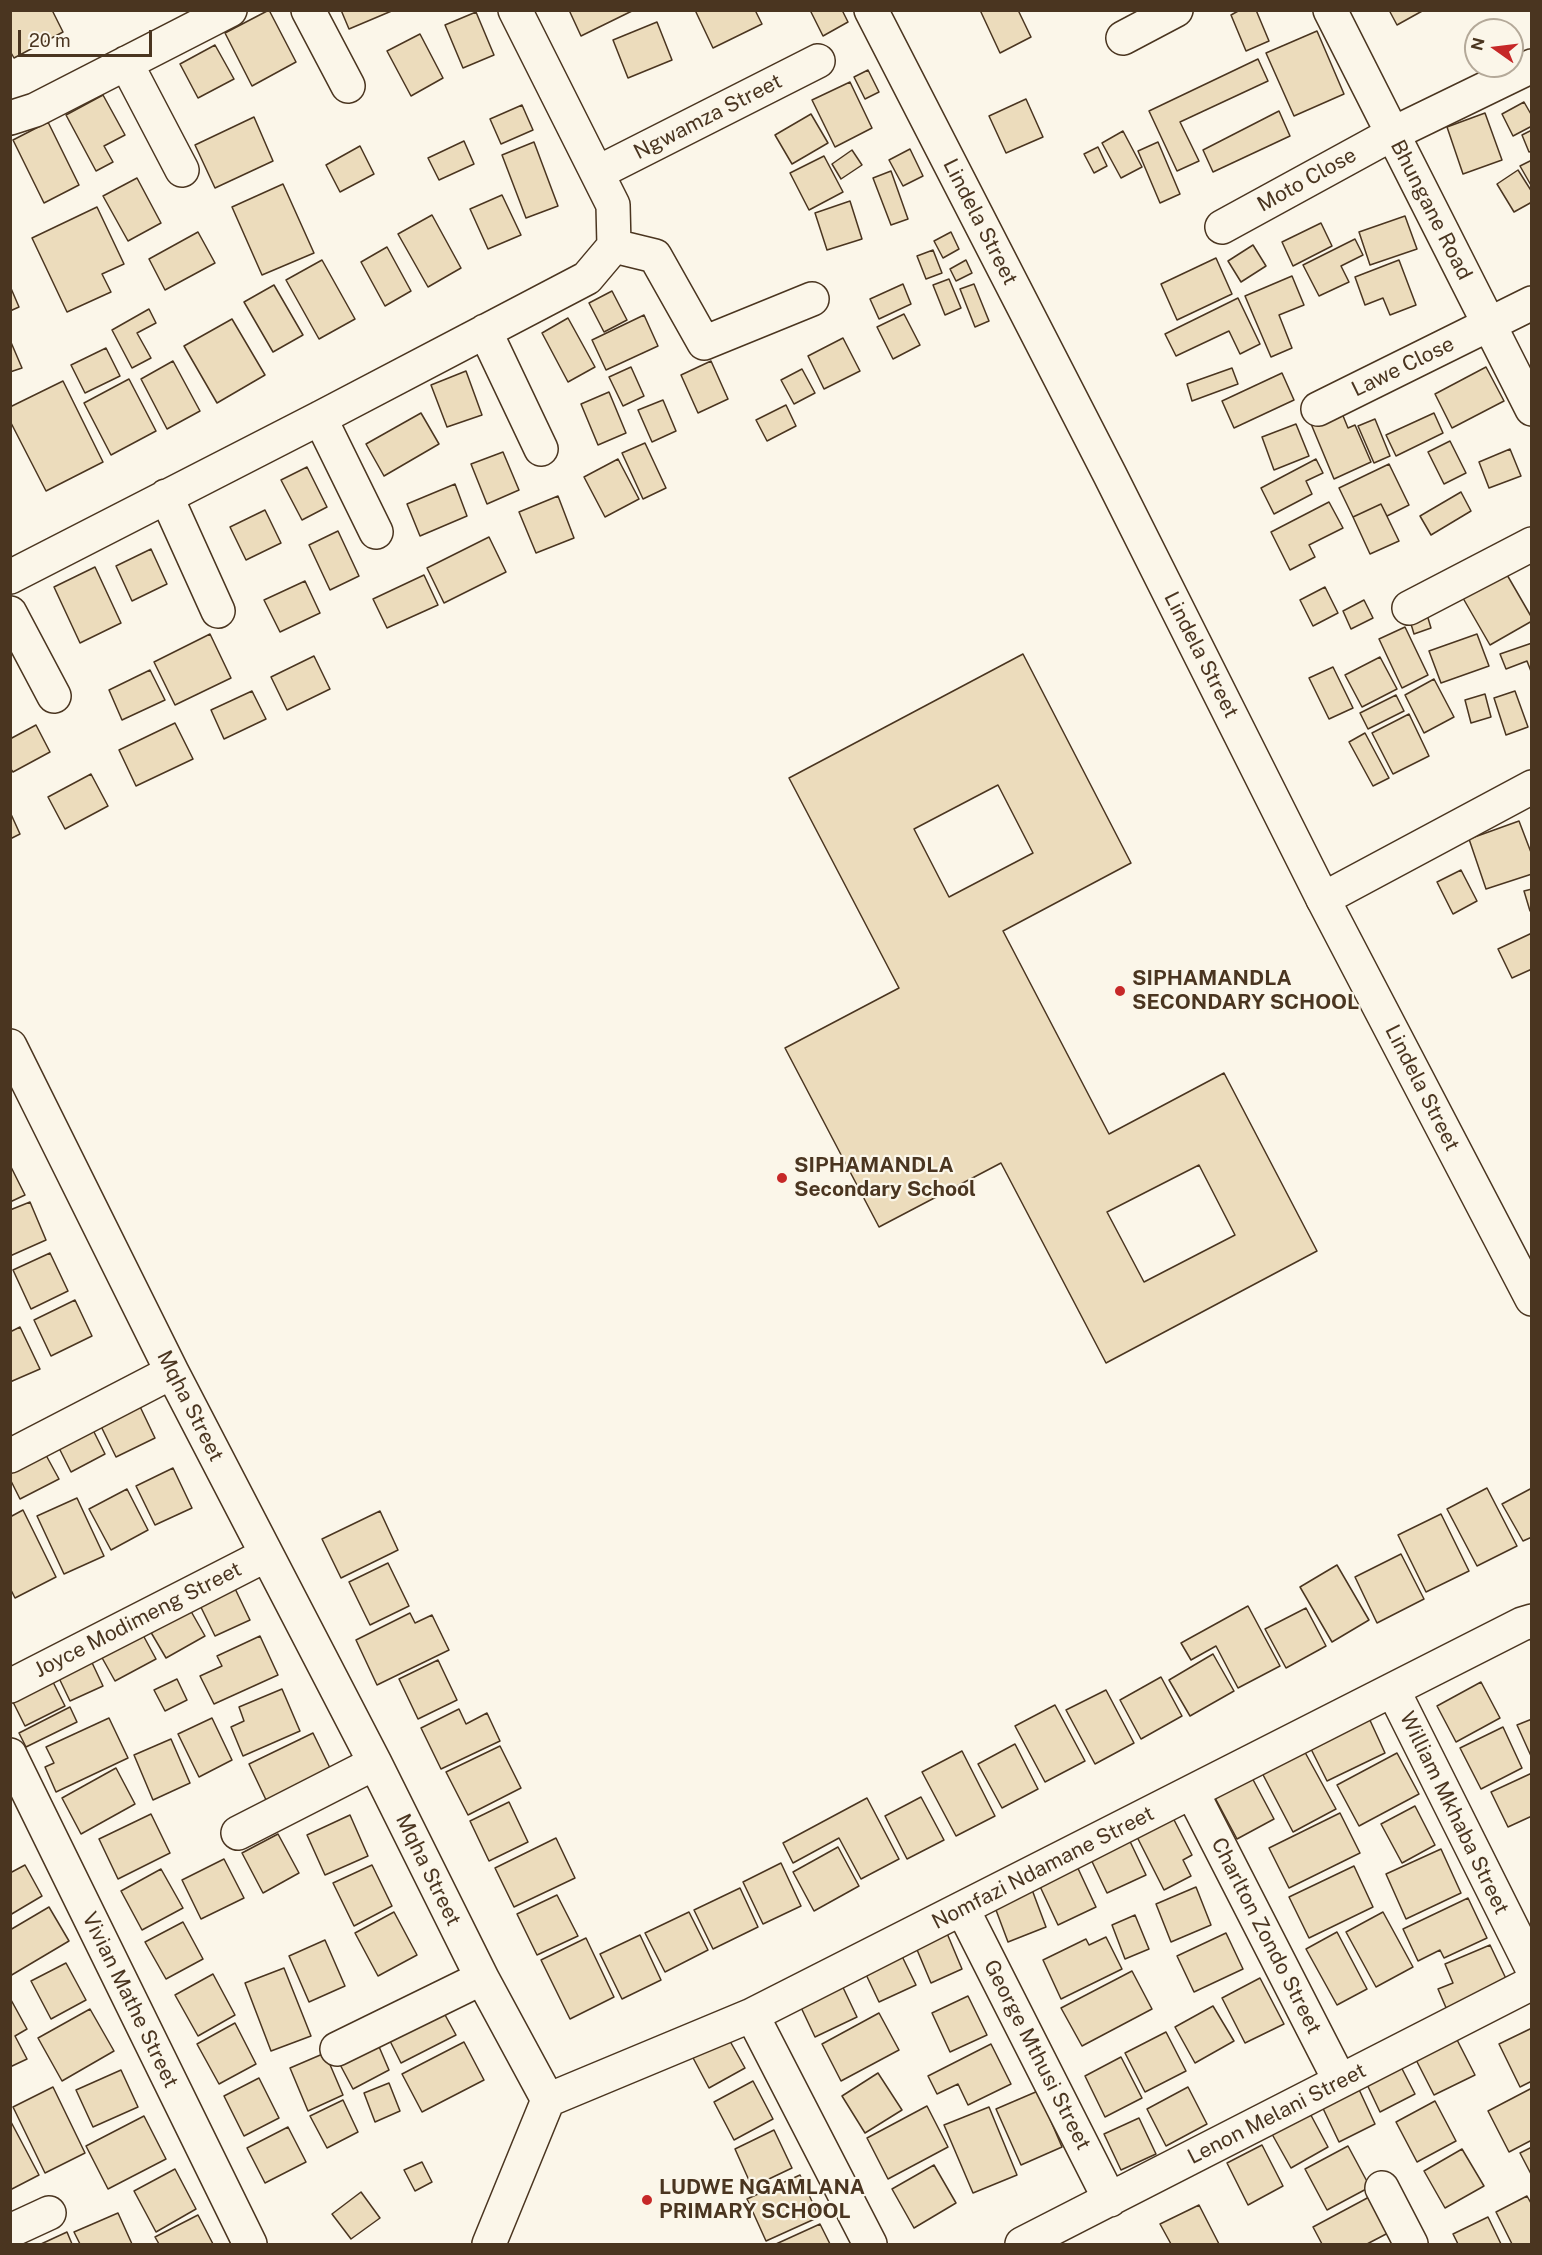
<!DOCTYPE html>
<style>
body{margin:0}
#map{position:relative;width:1542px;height:2255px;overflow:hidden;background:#fbf6e9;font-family:"Public Sans",sans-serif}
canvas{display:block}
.frame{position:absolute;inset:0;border:12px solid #4a3520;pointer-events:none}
.north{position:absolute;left:1464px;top:18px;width:60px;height:60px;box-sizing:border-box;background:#fbf6e9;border:2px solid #b4a999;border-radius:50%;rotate:284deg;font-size:16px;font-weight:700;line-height:24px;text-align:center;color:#4a3520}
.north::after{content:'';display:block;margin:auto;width:21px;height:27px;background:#c62828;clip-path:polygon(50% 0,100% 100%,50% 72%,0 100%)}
.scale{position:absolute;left:18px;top:30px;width:134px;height:27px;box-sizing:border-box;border:3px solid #4a3520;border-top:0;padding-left:8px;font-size:18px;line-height:21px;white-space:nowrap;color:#4a3520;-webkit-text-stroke:4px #fbf6e9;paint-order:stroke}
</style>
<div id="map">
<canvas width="1542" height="2255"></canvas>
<div class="frame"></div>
<div class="north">N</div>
<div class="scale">20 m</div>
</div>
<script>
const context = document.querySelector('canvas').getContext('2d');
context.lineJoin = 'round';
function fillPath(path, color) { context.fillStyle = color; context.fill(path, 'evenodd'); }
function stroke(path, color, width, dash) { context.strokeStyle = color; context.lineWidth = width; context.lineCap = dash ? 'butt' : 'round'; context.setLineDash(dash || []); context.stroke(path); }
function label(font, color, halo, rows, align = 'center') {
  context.font = font + ' "Public Sans",sans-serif'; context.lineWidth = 4.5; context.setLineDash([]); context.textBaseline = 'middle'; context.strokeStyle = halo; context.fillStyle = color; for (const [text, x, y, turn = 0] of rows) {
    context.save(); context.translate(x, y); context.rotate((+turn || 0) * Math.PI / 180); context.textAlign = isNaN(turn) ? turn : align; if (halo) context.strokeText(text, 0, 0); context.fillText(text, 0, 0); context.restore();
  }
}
const building = new Path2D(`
 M10 10H52L63 32 14 58 10 51Z
 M269 10 296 62 252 86 225 33Z
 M341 10H394L349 29Z
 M569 10H634L581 36Z
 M695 10H755L762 24 713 48Z
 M810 10H842L848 22 823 36Z
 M980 10H1018L1031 37 1000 53Z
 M1240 10H1256L1269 41 1246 51 1231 15Z
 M1389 10H1424L1397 25Z
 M476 12 494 55 463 68 445 25Z
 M657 22 672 60 628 78 613 40Z
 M1317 31 1344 94 1294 116 1266 53Z
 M420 34 443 78 411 96 387 51Z
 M215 45 234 79 198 98 180 64Z
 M1258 59 1268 81 1180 122 1199 161 1177 171 1149 111Z
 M868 70 879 92 865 99 854 77Z
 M850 82 872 128 835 147 812 100Z
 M103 95 125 135 104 146 113 162 96 171 66 115Z
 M1026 99 1043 137 1006 153 989 116Z
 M1524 102 1532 116V126L1513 136 1502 114Z
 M522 105 533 130 501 144 490 119Z
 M1279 111 1290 136 1213 172 1203 150Z
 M1485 113 1502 160 1463 174 1447 127Z
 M811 114 828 143 792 164 775 135Z
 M254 117 273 161 215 188 195 145Z
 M48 122 79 185 44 203 13 140Z
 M1532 130V151L1529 152 1522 135Z
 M1123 131 1142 167 1121 178 1102 143Z
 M464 141 474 164 439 180 428 158Z
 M534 142 558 206 526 218 502 155Z
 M1158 142 1180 194 1160 203 1138 151Z
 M360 146 374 174 340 192 326 165Z
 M1098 147 1107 166 1094 173 1084 154Z
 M910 149 923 176 903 186 889 160Z
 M852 150 862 165 841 179 832 164Z
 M824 156 843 192 809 210 790 173Z
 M1532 160V187L1520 166Z
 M1518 170 1532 192V202L1514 212 1497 184Z
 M891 171 908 219 891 225 873 178Z
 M137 178 161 223 128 241 103 196Z
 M283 184 314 253 262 275 232 207Z
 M502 195 521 235 488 249 470 209Z
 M850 201 862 239 827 250 815 213Z
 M97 207 124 264 102 274 111 292 67 312 32 238Z
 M432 215 461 268 428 287 398 234Z
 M1405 216 1417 249 1370 265 1359 232Z
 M1321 223 1332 246 1293 266 1282 242Z
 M198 232 215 263 165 290 149 259Z
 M951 232 959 249 943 258 934 241Z
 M1355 239 1363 255 1341 266 1349 282 1319 296 1303 265Z
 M1253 245 1266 266 1241 282 1228 261Z
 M387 247 411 291 385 306 361 262Z
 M933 250 942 273 926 279 917 256Z
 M1216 258 1232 294 1177 320 1161 284Z
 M322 260 355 319 319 339 286 280Z
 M966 260 972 273 956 281 950 269Z
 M1399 260 1416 305 1390 315 1383 298 1365 305 1355 277Z
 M1292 276 1304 305 1279 315 1292 348 1271 357 1245 296Z
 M949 279 961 308 945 315 933 285Z
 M903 284 911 304 879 319 870 299Z
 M974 284 989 321 975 327 960 289Z
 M274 285 303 335 273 352 244 302Z
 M10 286 19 307 10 311Z
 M612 291 627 320 604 332 589 303Z
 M1238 298 1260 344 1240 354 1229 331 1176 356 1165 334Z
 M149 309 156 323 137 333 151 358 132 368 112 330Z
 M904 314 920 345 893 359 877 327Z
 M644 315 658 346 606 370 592 340Z
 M568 318 595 367 568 382 542 333Z
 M232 319 265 375 217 403 184 346Z
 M843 338 860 371 824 389 808 356Z
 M10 340 22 368 10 372Z
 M106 348 120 376 85 393 71 365Z
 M173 361 200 411 167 429 141 379Z
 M711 361 728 399 698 413 681 375Z
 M631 367 644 396 623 406 609 377Z
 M1486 367 1504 401 1452 428 1435 394Z
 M1232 368 1238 384 1192 401 1187 384Z
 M802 369 815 393 794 404 781 380Z
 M466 371 482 415 447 427 431 385Z
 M1282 373 1294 400 1234 428 1222 401Z
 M129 379 156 431 111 455 84 403Z
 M63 381 103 462 46 491 10 421V407Z
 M609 392 626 433 598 445 581 404Z
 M663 400 676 431 652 442 638 410Z
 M786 405 796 426 767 441 756 420Z
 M1339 406 1348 428 1355 425 1371 462 1334 479 1309 419Z
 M421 413 439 444 384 476 366 444Z
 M1434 413 1443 433 1396 456 1386 435Z
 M1375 419 1390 456 1374 463 1358 426Z
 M1296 424 1309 456 1274 470 1262 437Z
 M1450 441 1466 473 1444 484 1428 452Z
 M645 443 666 488 643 499 622 453Z
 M1510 449 1521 476 1489 488 1479 462Z
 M503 452 519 490 487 504 471 464Z
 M618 459 639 499 605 517 584 477Z
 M1316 459 1323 473 1306 481 1312 494 1274 514 1261 488Z
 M1389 464 1409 505 1387 516 1381 504 1353 517 1339 488Z
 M307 467 327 507 302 520 281 480Z
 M455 484 467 516 420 536 407 504Z
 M1461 492 1471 511 1431 535 1420 516Z
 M558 496 574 538 536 553 519 512Z
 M1329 502 1343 528 1309 545 1315 557 1290 570 1271 532Z
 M1381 504 1399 541 1370 554 1353 517Z
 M265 510 281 543 246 560 230 527Z
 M338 531 359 576 330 590 309 545Z
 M489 537 506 572 444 603 427 568Z
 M151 549 167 584 132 601 116 566Z
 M1499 561 1532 618V621L1490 645 1456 586Z
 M95 567 121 623 80 643 54 587Z
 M424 575 438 605 387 628 373 599Z
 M305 581 320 613 280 632 264 600Z
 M1325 587 1338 613 1313 626 1300 600Z
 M1364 600 1373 618 1351 629 1343 611Z
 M1425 608 1431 628 1414 634 1408 614Z
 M1405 627 1428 675 1402 688 1379 639Z
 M210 634 231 678 175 705 154 662Z
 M1477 634 1489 666 1441 683 1429 651Z
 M1532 643V674L1527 661 1506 669 1500 654Z
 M1023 654 1131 863 1003 931 1109 1134 1224 1073 1317 1251 1106 1363 1001 1163 879 1227 785 1048 899 988 789 778ZM998 785 1033 853 949 897 914 829ZM1199 1165 1235 1235 1144 1282 1107 1212Z
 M314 656 330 689 287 710 271 677Z
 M1380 657 1397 689 1362 707 1345 675Z
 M1333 667 1353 708 1329 719 1309 678Z
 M150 670 165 700 122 720 109 690Z
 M1434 679 1454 717 1424 733 1405 695Z
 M252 691 266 719 224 739 211 710Z
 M1515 691 1528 727 1506 735 1494 698Z
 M1485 694 1491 717 1471 723 1465 700Z
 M1396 695 1404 711 1368 729 1360 713Z
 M1409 714 1429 756 1393 774 1372 733Z
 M175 723 193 759 136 786 119 750Z
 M36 725 50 752 13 772 10 768V739Z
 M1365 733 1389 778 1373 786 1349 742Z
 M91 774 108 806 65 829 48 797Z
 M10 812 20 834 10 839Z
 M1519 821 1532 855V874L1486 889 1469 839Z
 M1461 870 1477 901 1453 914 1437 882Z
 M1532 889V910L1530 911 1524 891Z
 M1532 933V969L1512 978 1498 949Z
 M10 1165 25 1195 10 1202Z
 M30 1202 46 1240 10 1256V1210Z
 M50 1253 68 1291 31 1309 13 1270Z
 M75 1300 92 1336 51 1356 34 1320Z
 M20 1327 40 1369 10 1382V1332Z
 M134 1394 155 1438 116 1457 95 1414Z
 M89 1422 105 1454 71 1472 55 1440Z
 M41 1446 59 1479 20 1499 10 1479V1462Z
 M173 1468 192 1508 155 1525 136 1486Z
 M1487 1488 1517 1546 1477 1566 1447 1509Z
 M1532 1488V1537L1523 1541 1502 1504Z
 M127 1489 148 1530 111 1550 89 1509Z
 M77 1498 104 1556 64 1574 37 1516Z
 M23 1510 56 1577 15 1598 10 1588V1517Z
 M380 1511 398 1550 341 1578 322 1539Z
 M1441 1514 1469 1571 1426 1592 1398 1535Z
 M1401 1554 1424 1599 1377 1623 1355 1577Z
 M388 1563 409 1606 370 1625 349 1582Z
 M1337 1565 1369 1620 1332 1642 1300 1587Z
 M229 1576 250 1620 215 1636 194 1593Z
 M188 1606 205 1636 166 1658 149 1629Z
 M1248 1606 1280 1666 1238 1688 1216 1646 1191 1660 1181 1643Z
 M1306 1608 1326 1646 1286 1668 1265 1629Z
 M410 1613 415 1623 432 1615 449 1650 377 1685 356 1640Z
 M137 1624 156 1659 115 1681 96 1647Z
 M260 1636 278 1675 214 1704 200 1676 222 1666 217 1656Z
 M87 1652 103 1686 70 1701 58 1676Z
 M1213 1654 1234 1691 1190 1716 1169 1680Z
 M438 1660 457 1700 418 1719 399 1679Z
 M47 1670 65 1706 25 1726 10 1696Z
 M1161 1677 1182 1716 1141 1739 1120 1700Z
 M177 1679 187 1700 165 1711 154 1690Z
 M1481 1682 1500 1718 1456 1742 1437 1706Z
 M282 1689 300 1731 243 1756 231 1727 244 1721 239 1707Z
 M1106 1690 1134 1743 1095 1764 1066 1710Z
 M1055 1705 1085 1761 1045 1782 1015 1726Z
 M70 1707 77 1722 26 1747 19 1733Z
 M459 1709 466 1724 487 1713 500 1741 441 1769 421 1728Z
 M1368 1716 1385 1753 1327 1781 1309 1745Z
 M109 1718 128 1758 56 1792 45 1767 54 1763 46 1747Z
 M212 1718 232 1760 199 1777 178 1734Z
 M1532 1719V1756H1531L1517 1725Z
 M1503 1727 1522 1768 1481 1789 1460 1748Z
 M313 1733 331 1770 267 1802 249 1764Z
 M171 1739 190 1783 153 1800 134 1755Z
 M1015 1744 1038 1789 1002 1808 978 1764Z
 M1301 1745 1336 1809 1293 1832 1260 1769Z
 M500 1746 521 1788 468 1815 446 1772Z
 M962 1751 995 1816 956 1836 922 1772Z
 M1397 1753 1419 1794 1359 1826 1337 1785Z
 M116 1768 135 1804 81 1834 62 1798Z
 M1532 1773V1816L1508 1827 1491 1792Z
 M1250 1774 1274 1819 1237 1839 1213 1794Z
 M921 1797 944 1840 907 1859 885 1816Z
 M867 1798 899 1859 861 1879 839 1838 793 1863 783 1843Z
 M509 1802 528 1842 489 1861 470 1821Z
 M1415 1806 1435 1845 1402 1863 1381 1824Z
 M1170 1812 1192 1855 1183 1860 1191 1876 1164 1890 1134 1831Z
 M1340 1813 1360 1853 1289 1888 1269 1848Z
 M151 1814 170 1853 118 1879 99 1839Z
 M350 1815 368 1856 325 1875 307 1835Z
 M1126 1833 1146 1875 1107 1893 1087 1851Z
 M278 1834 299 1873 263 1893 242 1853Z
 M556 1838 575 1878 514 1907 495 1868Z
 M838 1847 859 1886 814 1911 793 1872Z
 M1441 1849 1461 1893 1406 1919 1386 1874Z
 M224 1859 244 1898 201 1919 182 1880Z
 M1075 1862 1096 1907 1058 1925 1037 1880Z
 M781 1863 801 1906 763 1924 743 1882Z
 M25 1865 42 1896 10 1915V1873Z
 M372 1865 392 1906 354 1926 333 1883Z
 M1354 1866 1373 1907 1309 1938 1289 1897Z
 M161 1869 183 1908 142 1930 121 1891Z
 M1031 1887 1046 1927 1008 1942 993 1902Z
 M1196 1887 1211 1925 1171 1942 1156 1904Z
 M740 1888 758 1927 713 1949 694 1910Z
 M557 1895 578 1936 537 1955 517 1914Z
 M1468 1898 1487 1938 1444 1958 1440 1950 1418 1961 1403 1929Z
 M49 1907 69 1941 10 1976V1930Z
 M394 1912 417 1955 378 1976 355 1933Z
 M689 1912 708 1950 665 1972 645 1933Z
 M1383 1912 1413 1967 1376 1987 1346 1932Z
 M1135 1915 1149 1949 1125 1959 1112 1925Z
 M183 1922 203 1959 166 1979 145 1942Z
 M946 1931 962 1969 931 1983 915 1945Z
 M1337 1932 1367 1989 1337 2005 1306 1949Z
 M1226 1933 1243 1969 1194 1992 1177 1956Z
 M640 1935 661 1980 622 1999 600 1954Z
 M1106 1937 1122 1969 1061 1999 1043 1960 1086 1939 1089 1945Z
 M586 1938 614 1997 570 2019 541 1960Z
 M325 1940 345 1986 309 2002 289 1956Z
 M1490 1945 1509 1985 1450 2017 1438 1989 1453 1983 1445 1964Z
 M898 1948 916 1985 879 2002 862 1966Z
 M66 1963 86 2000 51 2019 31 1981Z
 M284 1968 311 2036 271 2051 245 1983Z
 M1132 1971 1152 2009 1082 2046 1061 2008Z
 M213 1974 235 2015 198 2036 175 1995Z
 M1260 1978 1284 2024 1245 2043 1222 1998Z
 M839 1979 857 2017 815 2037 797 1999Z
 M968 1996 987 2035 950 2052 932 2013Z
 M10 1998 27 2029 15 2036 27 2059 10 2067Z
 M438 2002 456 2035 401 2063 385 2031Z
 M1213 2006 1234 2041 1195 2063 1175 2027Z
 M90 2009 114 2051 62 2081 38 2038Z
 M879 2013 899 2050 841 2081 822 2044Z
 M235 2023 256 2064 219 2084 197 2044Z
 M1532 2028V2081L1520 2087 1499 2044Z
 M1452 2030 1475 2075 1434 2095 1411 2050Z
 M1166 2032 1186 2071 1145 2092 1125 2053Z
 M726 2034 745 2068 709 2088 691 2054Z
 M374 2035 389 2070 353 2089 336 2057Z
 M464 2042 484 2080 422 2112 402 2074Z
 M991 2044 1011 2084 968 2105 958 2084 937 2094 928 2076Z
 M325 2053 343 2095 308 2111 290 2068Z
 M1121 2057 1142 2098 1105 2117 1085 2076Z
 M1397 2059 1415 2094 1380 2112 1363 2076Z
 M121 2070 138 2107 93 2127 76 2090Z
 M878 2073 902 2110 865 2133 842 2096Z
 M259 2078 279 2118 244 2136 224 2096Z
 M753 2081 773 2119 734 2140 714 2102Z
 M389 2083 400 2111 375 2122 364 2093Z
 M1356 2083 1375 2124 1339 2142 1319 2100Z
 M53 2087 85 2153 45 2173 13 2107Z
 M1188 2087 1207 2124 1166 2146 1147 2109Z
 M1532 2088V2140L1509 2152 1488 2111Z
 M1038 2091 1062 2147 1021 2165 996 2109Z
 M343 2100 358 2132 327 2148 310 2116Z
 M1435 2101 1456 2141 1417 2162 1396 2122Z
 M927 2106 948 2147 888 2179 867 2138Z
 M1306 2106 1328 2147 1291 2168 1268 2127Z
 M989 2107 1017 2175 973 2193 944 2125Z
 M144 2116 166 2159 108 2189 86 2146Z
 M1139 2118 1156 2154 1121 2170 1104 2134Z
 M10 2120 39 2175 10 2190Z
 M288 2127 306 2162 265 2183 247 2148Z
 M774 2130 792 2168 752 2187 735 2149Z
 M1262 2145 1283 2186 1248 2205 1227 2163Z
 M1348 2146 1370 2187 1327 2210 1305 2169Z
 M1532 2147V2176L1520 2153Z
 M1462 2149 1484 2186 1445 2208 1424 2171Z
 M422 2162 432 2182 415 2191 404 2170Z
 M934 2165 956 2203 914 2228 892 2189Z
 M175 2169 196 2209 156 2232 134 2191Z
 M800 2175 819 2217 766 2241 747 2199Z
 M361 2192 380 2218 351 2239 332 2214Z
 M1371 2196 1390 2232 1367 2244H1322L1313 2227Z
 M1527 2196 1532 2205V2244H1512L1496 2212Z
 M1199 2205 1219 2244H1171L1160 2224Z
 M118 2213 132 2244H80L74 2232Z
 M198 2215 213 2244H159L155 2237Z
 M1488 2217 1501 2244H1458L1453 2234Z
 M820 2224 830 2244H776Z
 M67 2232 72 2244H41Z`);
fillPath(building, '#ecdcbc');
stroke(building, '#4a3520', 1.5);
const minor = new Path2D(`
 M308 10 348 86
 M1330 10 1532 409
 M1123 38 1176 10
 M126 63 182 170
 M10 118 35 110 230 10
 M597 173 818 61
 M1222 227 1392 134 1532 66
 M614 246 655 256 704 343 812 299
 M485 331 541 449
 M1318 409 1532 303
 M320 418 376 532
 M166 496 218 611
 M10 577 320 418 587 278 614 246 613 205 515 10
 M1409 608 1532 544
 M10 613 54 696
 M1323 899 1532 787
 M10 1046 172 1372 375 1763 482 1978 548 2100
 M10 1456 172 1372
 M10 1686 266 1555
 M1393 1690 1532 1968
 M10 1755 250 2244
 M1192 1792 1340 2081
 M238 1833 375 1763
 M963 1910 1110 2200
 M752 2015 870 2244
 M337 2049 482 1978
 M548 2100 752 2015 1522 1624 1532 1621
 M1382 2188 1411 2244
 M10 2231 49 2213
 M489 2244 548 2100
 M1022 2244 1532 1983`);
const tertiary = new Path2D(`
 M871 10 1110 475 1323 899 1532 1299`);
stroke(minor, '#4a3520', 36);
stroke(tertiary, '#4a3520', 36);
stroke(minor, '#fbf6e9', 33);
stroke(tertiary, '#fbf6e9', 33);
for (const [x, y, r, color] of [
 [1120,991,6,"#c62828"],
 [782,1178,6,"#c62828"],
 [647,2200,6,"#c62828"]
]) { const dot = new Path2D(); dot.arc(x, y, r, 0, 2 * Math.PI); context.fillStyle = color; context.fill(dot); stroke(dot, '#fbf6e9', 2); }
label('21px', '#4a3520', '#fbf6e9', [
 ["Ngwamza Street",708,117,-27],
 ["Moto Close",1307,180,-29],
 ["Bhungane Road",1431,210,63],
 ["Lindela Street",980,222,63],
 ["Lawe Close",1403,367,-26],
 ["Lindela Street",1201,655,63],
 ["Lindela Street",1422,1088,63],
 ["Mqha Street",190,1406,63],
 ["Joyce Modimeng Street",138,1620,-27],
 ["William Mkhaba Street",1454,1813,64],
 ["Nomfazi Ndamane Street",1043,1868,-27],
 ["Mqha Street",428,1870,64],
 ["Charlton Zondo Street",1266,1936,63],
 ["Vivian Mathe Street",130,2000,64],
 ["George Mthusi Street",1037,2055,63],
 ["Lenon Melani Street",1277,2114,-27]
]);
label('bold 21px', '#4a3520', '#fbf6e9', [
 ["SIPHAMANDLA",1132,979],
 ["SECONDARY SCHOOL",1132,1003],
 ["SIPHAMANDLA",794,1166],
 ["Secondary School",794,1190],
 ["LUDWE NGAMLANA",659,2188],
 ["PRIMARY SCHOOL",659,2212]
], 'left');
</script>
